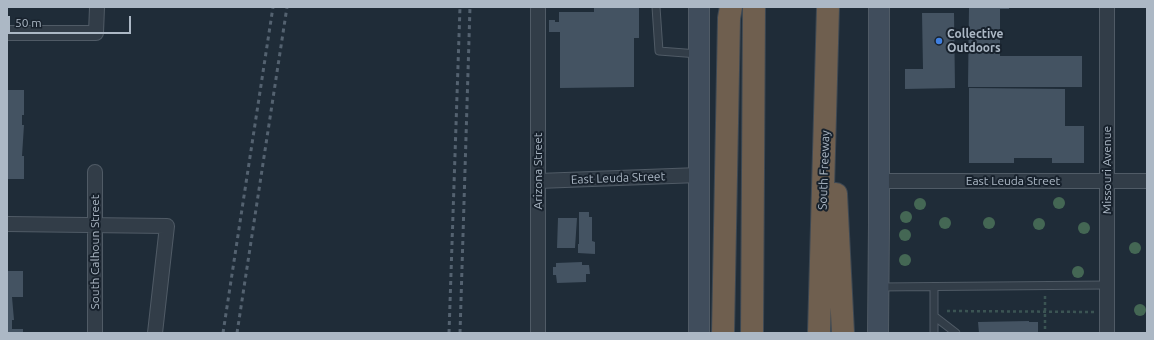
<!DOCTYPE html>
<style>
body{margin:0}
#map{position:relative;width:1154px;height:340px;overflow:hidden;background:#1f2c38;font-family:Ubuntu,sans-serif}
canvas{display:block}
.frame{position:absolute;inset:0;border:8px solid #acb8c5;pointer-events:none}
.scale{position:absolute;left:8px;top:16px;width:123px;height:18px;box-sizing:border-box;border:2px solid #acb8c5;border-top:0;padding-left:5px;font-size:12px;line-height:14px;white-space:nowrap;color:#acb8c5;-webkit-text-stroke:3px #18222d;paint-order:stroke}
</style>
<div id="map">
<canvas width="1154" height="340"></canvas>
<div class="frame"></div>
<div class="scale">50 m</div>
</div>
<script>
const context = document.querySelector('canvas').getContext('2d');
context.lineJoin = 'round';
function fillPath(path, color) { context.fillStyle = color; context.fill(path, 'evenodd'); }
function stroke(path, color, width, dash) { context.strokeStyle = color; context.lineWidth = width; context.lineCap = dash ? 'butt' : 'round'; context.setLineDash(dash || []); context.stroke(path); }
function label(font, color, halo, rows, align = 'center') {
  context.font = font + ' Ubuntu,sans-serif'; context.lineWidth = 4; context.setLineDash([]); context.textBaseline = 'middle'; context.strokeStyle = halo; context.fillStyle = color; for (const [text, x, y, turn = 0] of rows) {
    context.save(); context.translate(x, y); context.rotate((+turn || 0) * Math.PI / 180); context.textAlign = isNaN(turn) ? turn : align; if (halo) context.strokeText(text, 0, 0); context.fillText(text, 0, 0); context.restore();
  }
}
fillPath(new Path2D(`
 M594 7H639V38H634V87L560 88V32H549V20H555V22H559V12H594Z
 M969 7H1009V9H1000V56H1082V87H968Z
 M922 13H954L955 88 905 89V69H923Z
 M969 88 1065 89V126H1084V163H1052V158H1014V163H969Z
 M7 90H24V115H22V125H24L22 156H24V179H7Z
 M579 212H589V217H592V241L595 242V254L578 253V244H579Z
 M558 218H577L575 248H557Z
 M582 262V265H589L590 274H586V282L557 283 556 275H553V267H556V263Z
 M7 271H23V297H12L14 320H12V329H23V333H7Z
 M1029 321V322H1038V333H979L978 322Z`), '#445362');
const lane = new Path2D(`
 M656 7 659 51 698 54
 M879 287 1107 285
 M934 287V316L956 333
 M934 316V333`);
const street = new Path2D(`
 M1107 7V333
 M538 9V333
 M7 33H96L97 7
 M95 172V333
 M538 181 699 175
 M879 181H1147
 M7 224 167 226 155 333`);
const secondary = new Path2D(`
 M699 7V333
 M878 333 879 224V7`);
const highway = new Path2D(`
 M836 194 843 333
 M723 333 729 18 731 7
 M752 333 754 7
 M819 333 828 7`);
stroke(lane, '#505b66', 9);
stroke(street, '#505b66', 16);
stroke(secondary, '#505b66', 22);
stroke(highway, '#3d4853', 24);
stroke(new Path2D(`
 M1045 296V333
 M947 311 1094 312`), '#3b5453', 2.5, [3, 3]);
stroke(lane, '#323d48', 7);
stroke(street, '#323d48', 14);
stroke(secondary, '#404d5c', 20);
stroke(highway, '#6f5f4f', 22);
stroke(new Path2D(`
 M223 333 273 7
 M237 333 287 7
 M449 333 460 7
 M460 333 470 7`), '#546270', 3, [4, 4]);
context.fillStyle = '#446754';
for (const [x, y] of [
 [1059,203],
 [920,204],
 [906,217],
 [945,223],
 [989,223],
 [1039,224],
 [1084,228],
 [905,235],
 [1135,248],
 [905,260],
 [1078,272],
 [1140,310]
]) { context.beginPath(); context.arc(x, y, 6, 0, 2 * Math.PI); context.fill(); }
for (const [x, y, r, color] of [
 [939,41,4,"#3f7fe0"]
]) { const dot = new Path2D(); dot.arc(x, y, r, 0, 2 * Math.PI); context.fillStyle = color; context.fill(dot); stroke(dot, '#18222d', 1.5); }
label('bold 12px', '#acb8c5', '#18222d', [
 ["Collective",947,34],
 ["Outdoors",947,48]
], 'left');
label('12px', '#acb8c5', '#18222d', [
 ["South Freeway",824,170,-88],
 ["Missouri Avenue",1107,170,-90],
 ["Arizona Street",538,171,-90],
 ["East Leuda Street",618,178,-2],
 ["East Leuda Street",1013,181],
 ["South Calhoun Street",95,252,-90]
]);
</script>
